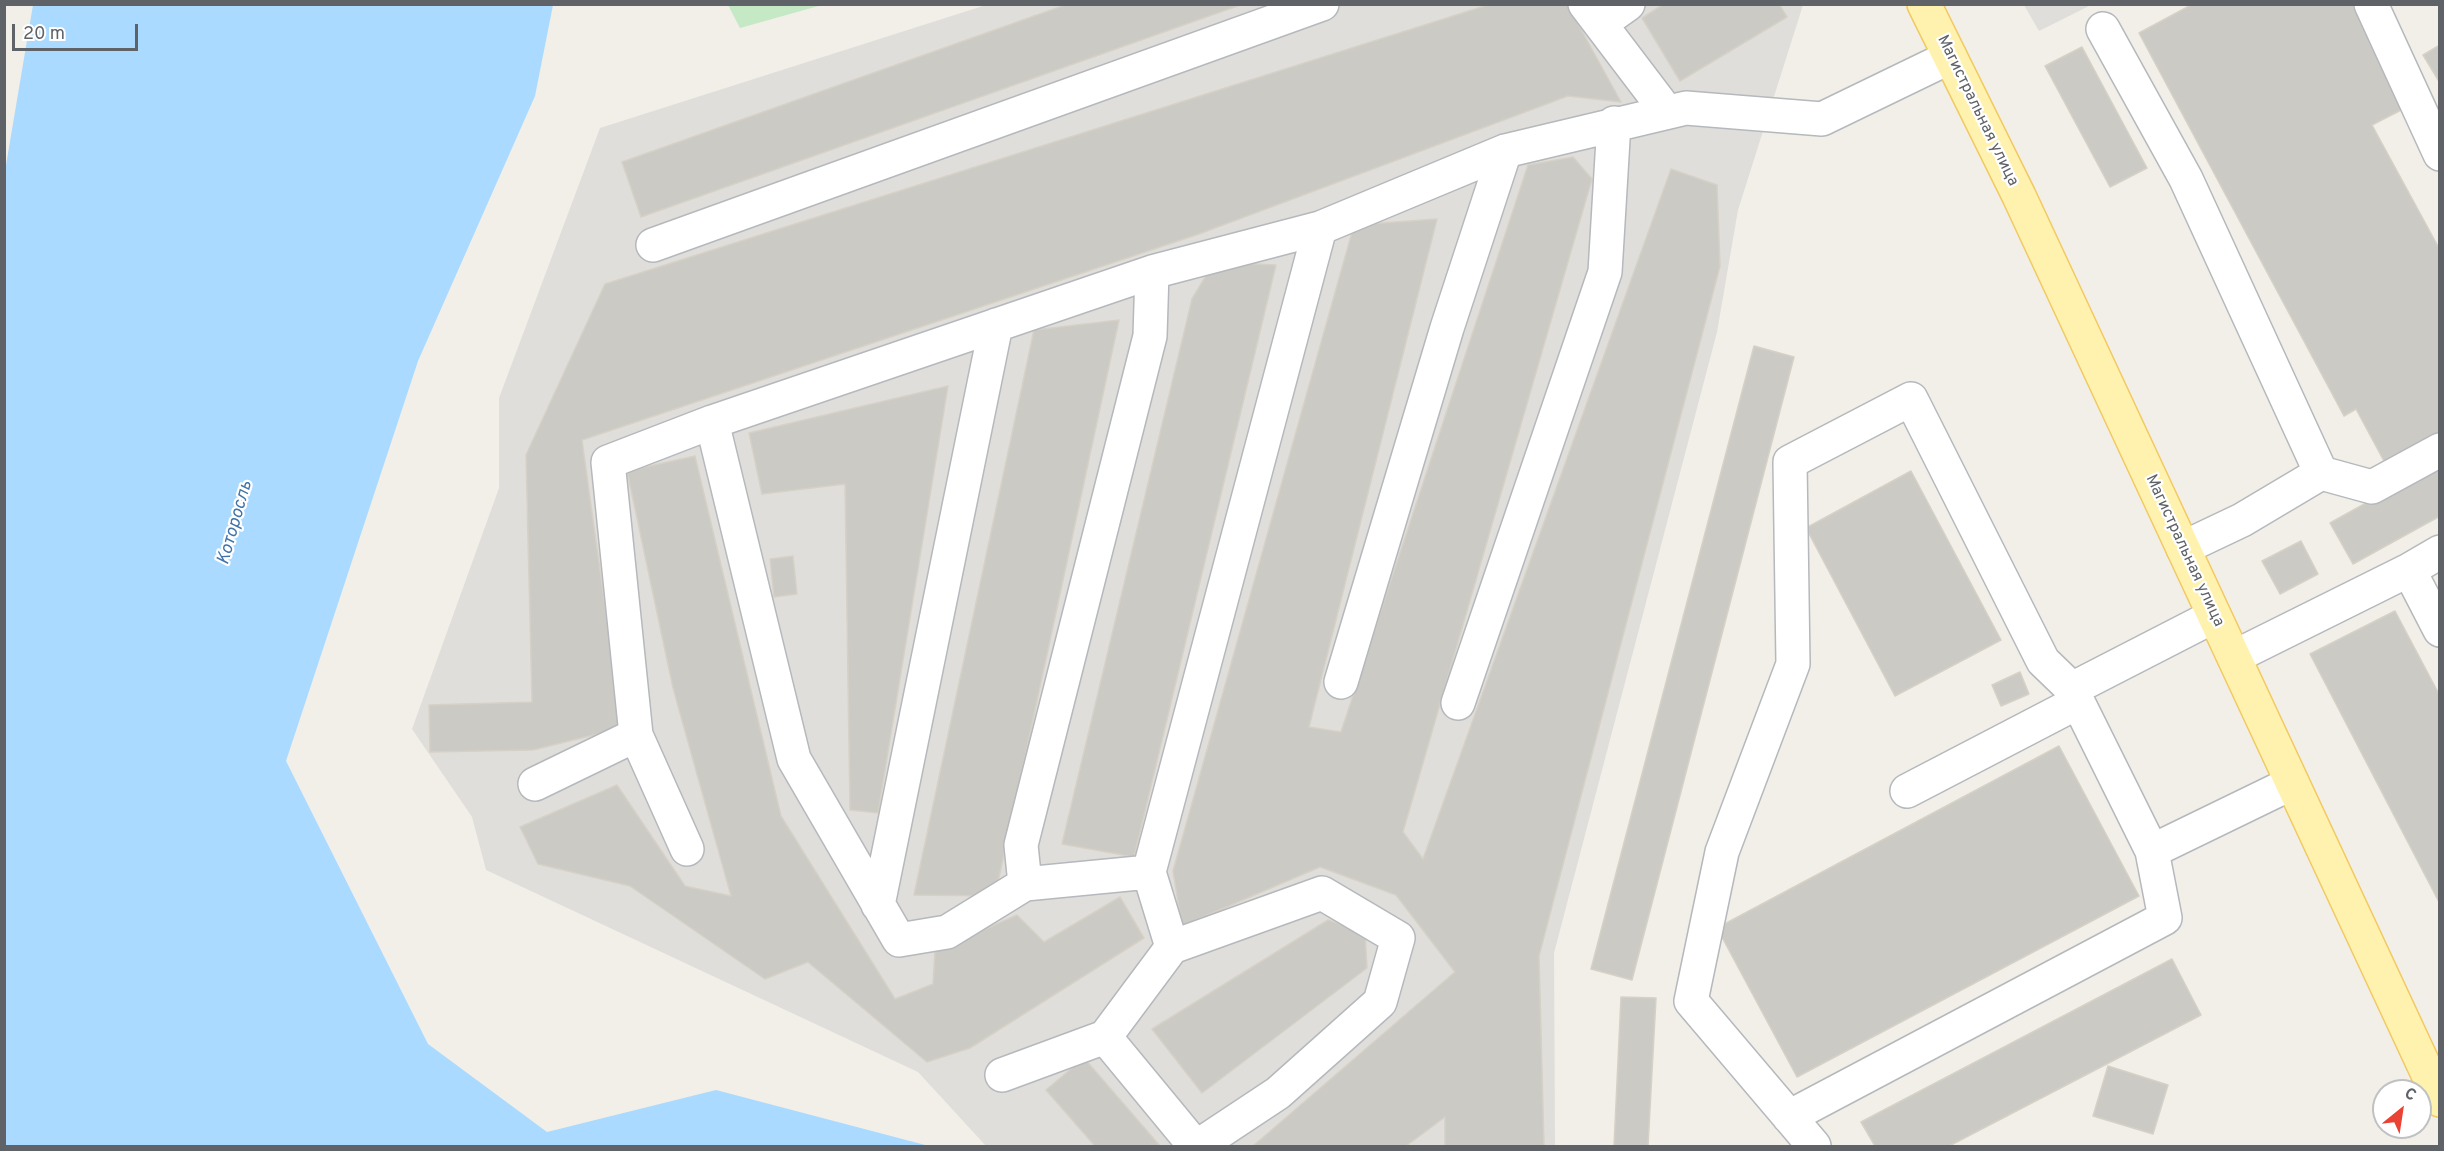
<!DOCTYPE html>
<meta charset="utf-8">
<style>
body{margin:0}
#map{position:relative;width:2444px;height:1151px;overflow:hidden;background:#f1efe8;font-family:Overpass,sans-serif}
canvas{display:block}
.frame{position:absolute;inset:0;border:6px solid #5f6368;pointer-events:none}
.north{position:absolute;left:2372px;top:1079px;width:60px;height:60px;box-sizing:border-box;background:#fff;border:2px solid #bfc1c3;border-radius:50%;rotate:30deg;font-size:16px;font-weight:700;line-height:24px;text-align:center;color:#5f6368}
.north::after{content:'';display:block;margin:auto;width:21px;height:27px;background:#ea4335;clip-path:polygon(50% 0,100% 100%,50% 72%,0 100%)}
.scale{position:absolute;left:12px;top:24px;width:126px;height:27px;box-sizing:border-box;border:3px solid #5f6368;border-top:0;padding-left:8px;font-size:18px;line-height:21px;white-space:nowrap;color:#5f6368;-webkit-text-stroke:4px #fff;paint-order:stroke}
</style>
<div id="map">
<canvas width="2444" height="1151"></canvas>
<div class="frame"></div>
<div class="north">С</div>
<div class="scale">20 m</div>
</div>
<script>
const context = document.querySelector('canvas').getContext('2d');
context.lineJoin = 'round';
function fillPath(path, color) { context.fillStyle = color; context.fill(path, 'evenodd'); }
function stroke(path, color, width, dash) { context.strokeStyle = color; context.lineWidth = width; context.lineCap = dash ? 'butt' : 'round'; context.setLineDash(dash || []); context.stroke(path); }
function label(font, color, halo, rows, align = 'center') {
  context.font = font + ' Overpass,sans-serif'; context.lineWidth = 4.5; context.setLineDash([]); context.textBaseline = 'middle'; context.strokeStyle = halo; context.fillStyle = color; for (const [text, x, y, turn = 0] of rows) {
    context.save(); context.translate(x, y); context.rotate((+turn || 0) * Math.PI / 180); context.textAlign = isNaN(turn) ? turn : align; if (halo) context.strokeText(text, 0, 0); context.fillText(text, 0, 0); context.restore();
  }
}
fillPath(new Path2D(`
 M986 5H1803L1738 210 1717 332 1554 953 1555 1146H986L918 1072 486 870 472 817 412 729 499 488V398L600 128Z
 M2024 5H2091L2039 31Z`), '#e0deda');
fillPath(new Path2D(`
 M728 5H822L740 28Z`), '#c5e8c5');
fillPath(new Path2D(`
 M33 5H553L535 96 418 361 286 761 428 1044 547 1132 716 1090 929 1146H5L4 177Z`), '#aadaff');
const building = new Path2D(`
 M1068 4H1243L641 217 622 162Z
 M1491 4H1567L1621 102 1568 96 1199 234 582 440 622 728 533 750 430 752 429 705 532 702 526 455 605 284Z
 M1664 4H1779L1787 17 1680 81 1642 18Z
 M2193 4H2352L2407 107 2372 125 2440 250V434L2385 463 2356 409 2344 416 2139 33Z
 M2440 45V83L2423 55Z
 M2082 47 2147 168 2110 187 2045 66Z
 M1573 157 1592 179 1403 832 1423 859 1671 169 1717 185 1720 266 1539 956 1544 1146H1445V1117L1406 1146H1253L1455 972 1396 895 1320 867 1182 926 1173 871 1354 225 1437 219 1309 727 1341 732 1528 165Z
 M1214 262 1276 265 1134 857 1062 844 1192 299Z
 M1119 320 995 896 914 895 1034 330Z
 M1754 346 1794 357 1632 980 1591 969Z
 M948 386 878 813 850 810 845 484 762 494 749 433Z
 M695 456 781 816 895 999 933 984 935 951 1017 915 1044 942 1120 897 1144 938 970 1048 927 1062 808 962 765 979 630 886 538 864 520 827 617 785 685 886 731 896 673 688 627 471Z
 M2440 462V516L2353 564 2330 523Z
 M1911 471 2001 640 1895 696 1806 528Z
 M2301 541 2318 574 2280 594 2262 561Z
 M793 556 797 594 774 597 770 559Z
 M2395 611 2440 696V904L2310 654Z
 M2020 672 2029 694 2001 706 1992 685Z
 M2059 746 2139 896 1797 1077 1717 928Z
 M1328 920 1365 932 1367 968 1202 1093 1152 1029Z
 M2172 959 2201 1015 1949 1146H1875L1861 1122Z
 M1621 997 1656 998 1648 1146H1614Z
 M1084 1058 1160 1146H1095L1046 1090Z
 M2108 1066 2168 1085 2153 1134 2093 1116Z`);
fillPath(building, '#cccac5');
stroke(building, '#d6d1c6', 1.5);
const minor = new Path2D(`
 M1585 4 1667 112
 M2371 4 2440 154
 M1600 24 1628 4
 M2103 29 2186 179 2321 473
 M1320 228 1505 151 1686 108 1822 119 1950 57
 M653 245 1322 4
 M712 422 1152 272
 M2183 548 2242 520 2321 473 2372 487 2440 450
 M2409 570 2440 552
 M2234 657 2409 570 2440 630
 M1341 682 1447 328 1505 151
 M2078 702 2072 689 2214 616
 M1458 703 1605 272 1614 123
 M535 784 636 735
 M1907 791 2078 702 2152 851 2292 783
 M687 849 636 735 608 462 712 422 794 759 899 940 947 932 1025 884 1021 845 1150 336 1152 272 1320 228 1149 872 1172 947 1105 1037 1195 1146
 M1025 884 1149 872
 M878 905 996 325
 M1172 947 1322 893 1398 938 1380 1002 1278 1093 1198 1146
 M1002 1075 1105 1037
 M1789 1117 2165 918 2152 851
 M1814 1146 1691 1001 1722 852 1793 664 1790 462 1911 399 2043 661 2072 689`);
const major = new Path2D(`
 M1924 4 2019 196 2440 1100`);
stroke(minor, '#b5b8bc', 36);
stroke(major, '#f2c960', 36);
stroke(minor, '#fff', 33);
stroke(major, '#fff2af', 33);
label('16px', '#5f6368', '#fff', [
 ["Магистральная улица",1977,111,64],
 ["Магистральная улица",2184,551,65]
]);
label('italic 18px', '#4174aa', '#fff', [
 ["Которосль",236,523,-74]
]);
</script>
